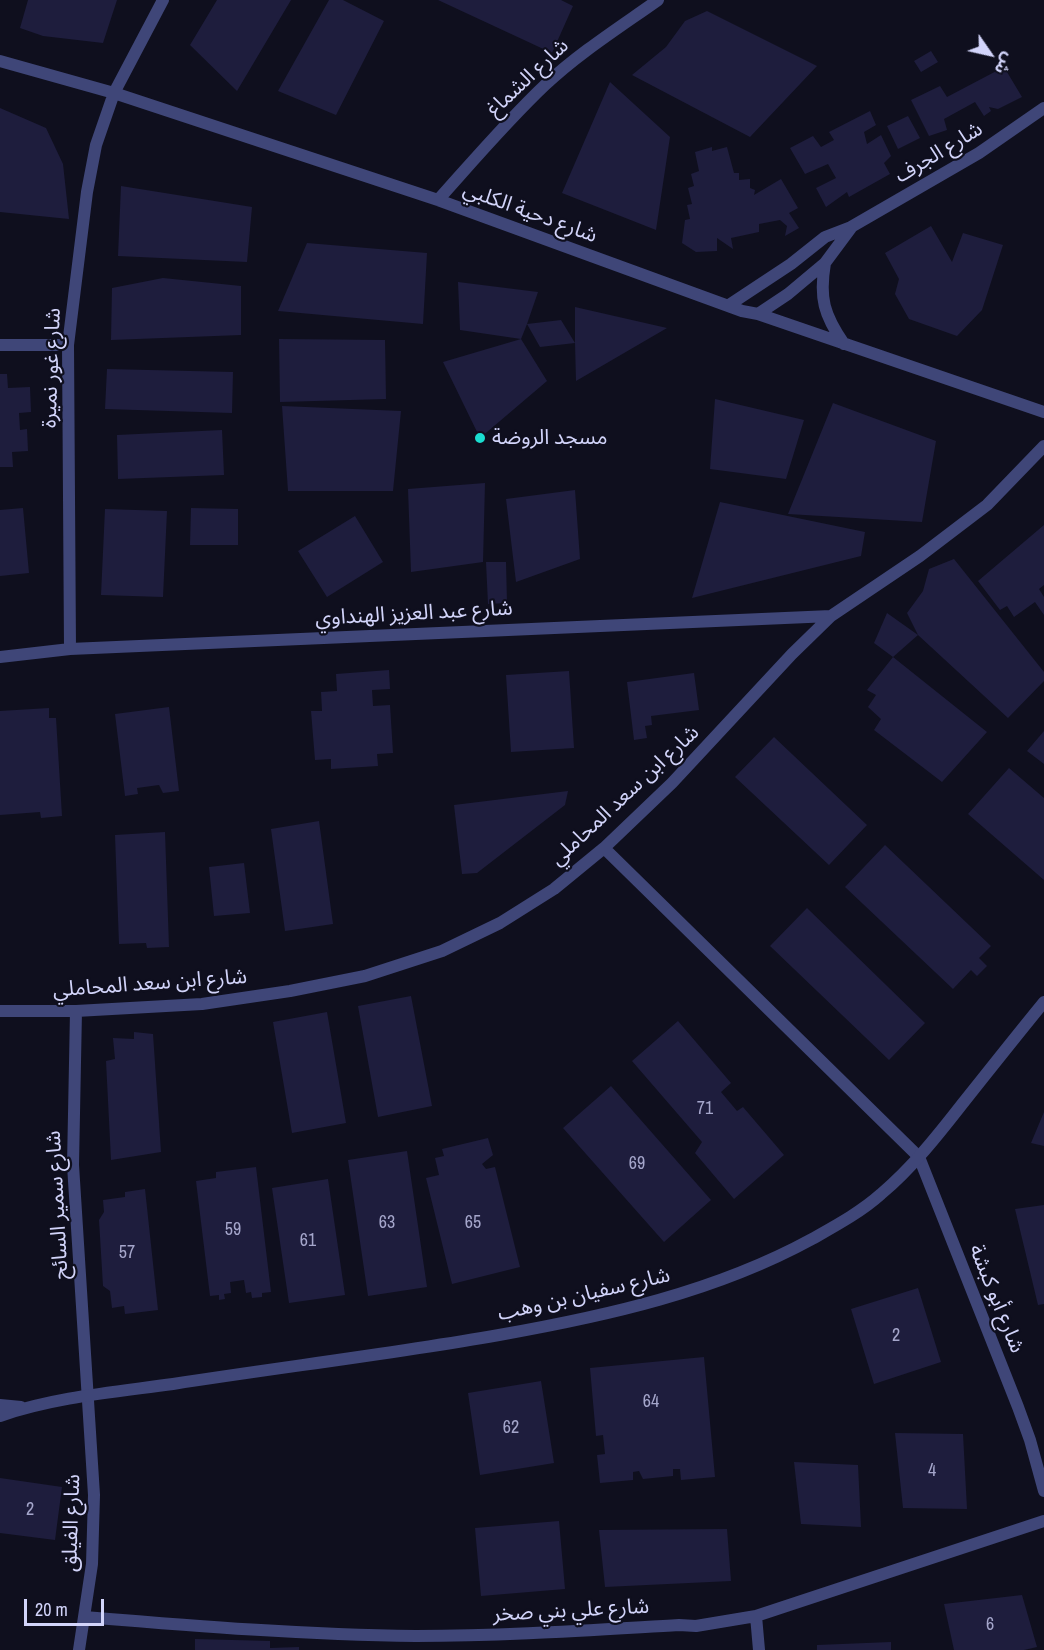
<!DOCTYPE html>
<meta charset="utf-8">
<style>
body{margin:0}
#map{position:relative;width:1044px;height:1650px;overflow:hidden;background:#0f0f1e;font-family:"Archivo Narrow","Noto Sans Arabic",sans-serif}
canvas{display:block}
.north{position:absolute;left:960px;top:24px;width:60px;height:60px;-webkit-text-stroke:4px #0f0f1e;paint-order:stroke;rotate:124deg;font-size:16px;font-weight:700;line-height:24px;text-align:center;color:#d2d4fa}
.north::after{content:'';display:block;margin:auto;width:21px;height:27px;background:#d2d4fa;clip-path:polygon(50% 0,100% 100%,50% 72%,0 100%)}
.scale{position:absolute;left:24px;top:1599px;width:80px;height:27px;box-sizing:border-box;border:3px solid #d2d4fa;border-top:0;padding-left:8px;font-size:18px;line-height:21px;white-space:nowrap;color:#d2d4fa;-webkit-text-stroke:4px #0f0f1e;paint-order:stroke}
</style>
<div id="map">
<canvas width="1044" height="1650"></canvas>
<div class="north">ش</div>
<div class="scale">20 m</div>
</div>
<script>
const context = document.querySelector('canvas').getContext('2d');
context.lineJoin = 'round';
function fillPath(path, color) { context.fillStyle = color; context.fill(path, 'evenodd'); }
function stroke(path, color, width, dash) { context.strokeStyle = color; context.lineWidth = width; context.lineCap = dash ? 'butt' : 'round'; context.setLineDash(dash || []); context.stroke(path); }
function label(font, color, halo, rows, align = 'center') {
  context.font = font + ' "Archivo Narrow","Noto Sans Arabic",sans-serif'; context.lineWidth = 4.5; context.setLineDash([]); context.textBaseline = 'middle'; context.strokeStyle = halo; context.fillStyle = color; for (const [text, x, y, turn = 0] of rows) {
    context.save(); context.translate(x, y); context.rotate((+turn || 0) * Math.PI / 180); context.textAlign = isNaN(turn) ? turn : align; if (halo) context.strokeText(text, 0, 0); context.fillText(text, 0, 0); context.restore();
  }
}
fillPath(new Path2D(`
 M28 0H117L103 43 43 36 20 28Z
 M217 0H291L237 91 190 45Z
 M329 0H343L384 21 336 115 278 91Z
 M438 0H561L573 6 552 53Z
 M707 11 817 66 750 137 632 75 666 47 685 21Z
 M931 51 938 62 921 72 914 61Z
 M1004 67 1022 97 998 109 989 107 991 111 984 116 975 102 944 119 947 130 929 136 911 100 940 86 947 97Z
 M610 82 670 137 656 230 562 193Z
 M0 108 46 128 63 164 69 219 0 212Z
 M870 111 876 125 864 132 867 144 881 135 891 156 884 163 890 174 849 197 847 192 826 207 816 188 836 178 828 164 805 174 790 148 813 136 821 147 834 140 829 132Z
 M908 116 920 138 898 149 887 126Z
 M712 147V151L727 147 734 173H739V180L750 179V188L755 190 754 195 781 179 798 208 789 213 799 228 785 236 787 226 780 220 759 224V232L731 238 733 249 717 238V251L696 252 682 243 685 220 690 219 687 205 692 204 688 188 694 186 691 174 699 171 695 152Z
 M121 186 252 207 247 262 118 256Z
 M931 226 952 262 963 233 1003 245 982 310 957 336 909 319 895 294 899 279 885 253Z
 M307 243 427 253 423 324 278 311Z
 M163 278 241 286V335L111 340 112 288Z
 M458 282 538 292 527 324 561 320 575 343V307L667 328 576 381 575 343 540 347 527 324 521 339 460 330Z
 M279 339 385 340 386 399 280 402Z
 M521 339 547 381 480 438 443 362Z
 M107 369 233 372 232 413 105 409Z
 M0 374H7L8 388 30 387 31 412 19 413 20 430 27 429 28 451 12 452 13 467H0Z
 M715 399 804 420 786 479 710 469Z
 M833 403 936 441 922 522 788 514Z
 M282 406 401 411 393 491H288Z
 M222 430 224 475 118 479 117 435Z
 M485 483 483 562 411 572 408 489Z
 M575 490 580 559 516 582 506 499Z
 M720 502 865 532 861 556 692 598Z
 M23 508 29 573 0 576V510Z
 M191 508 238 509V545H190Z
 M105 509 167 511 163 597 101 595Z
 M355 516 383 562 327 597 298 551Z
 M1044 525V585L1039 589 1044 597V615L1035 602 1014 617 1007 606 1000 610 978 581Z
 M954 559 1044 672V681L1008 718 918 635 907 613 923 591 929 569Z
 M486 562H506L507 603 488 604Z
 M887 613 918 635 893 657 874 643Z
 M893 657 987 732 942 782 874 730 881 719 868 707 876 695 867 690Z
 M389 670 390 689 372 690 373 706 390 705 393 753 377 754 378 766 331 769V759L315 760 311 711H322L321 692 337 691 336 674Z
 M569 671 574 748 511 752 506 675Z
 M694 673 699 710 651 716 652 725 645 726 647 738 634 740 627 682Z
 M169 707 179 791 163 793 159 785 137 788 138 794 125 796 115 714Z
 M49 708V718H56L62 816 41 818 40 812 0 815V711Z
 M1044 731V764L1027 751Z
 M774 737 867 825 829 865 735 777Z
 M1009 768 1044 798V880L968 814Z
 M568 791 565 805 477 873 462 874 454 805Z
 M319 821 333 924 285 931 271 829Z
 M165 832 169 947 147 948 146 943 119 944 115 835Z
 M885 845 991 946 979 958 987 966 977 976 971 970 953 989 845 887Z
 M244 863 250 913 214 916 209 867Z
 M807 908 925 1023 889 1060 770 946Z
 M411 996 432 1106 378 1117 358 1006Z
 M327 1012 346 1123 292 1133 273 1022Z
 M678 1021 731 1083 721 1092 737 1111 743 1107 784 1155 734 1199 695 1153 702 1142 632 1061Z
 M134 1032 153 1034 161 1152 111 1160 106 1061 115 1059 113 1038 134 1039Z
 M611 1086 711 1200 664 1242 563 1128Z
 M1044 1112V1146L1031 1143Z
 M488 1138 493 1155 482 1164 486 1169 495 1167 520 1267 452 1284 426 1178 439 1175 435 1158 444 1156 442 1149Z
 M407 1151 427 1287 368 1296 348 1160Z
 M256 1167 271 1292 262 1293V1297L252 1298 251 1292 246 1293 244 1280 230 1282 231 1293 224 1294 225 1299 219 1300V1295L210 1296 196 1181 216 1178V1172Z
 M328 1179 345 1295 289 1303 272 1188Z
 M145 1189 158 1310 125 1314 124 1306 112 1308 110 1291 103 1286 99 1220 104 1212 103 1200 125 1197V1192Z
 M1044 1205V1304L1038 1305 1015 1209Z
 M918 1288 941 1362 874 1384 851 1309Z
 M704 1357 715 1477 681 1480 680 1469H673V1476L643 1479 639 1471 633 1472V1480L600 1483 597 1455 605 1454 603 1435 596 1436 590 1368Z
 M541 1381 554 1463 480 1475 468 1393Z
 M895 1433 963 1434 967 1509 903 1508Z
 M794 1462 858 1465 861 1527 801 1524Z
 M0 1478 62 1487 55 1540 0 1533Z
 M559 1521 565 1589 481 1596 475 1528Z
 M727 1529 731 1581 605 1587 599 1530Z
 M1022 1595 1037 1647 1024 1650H954L944 1604Z
 M195 1639 270 1641V1648L299 1647V1650H195Z
 M891 1642V1650H817V1645Z`), '#1e1d3d');
stroke(new Path2D(`
 M0 61 114 93 438 200 742 311 758 314 1044 412
 M438 200C473 161 507 121 545 85 579 53 620 27 658 0
 M825 263C819 298 824 315 844 344
 M729 305 791 264 825 237 851 227 979 153 1044 108
 M758 314 788 294 825 263 851 228
 M0 345H68
 M70 649 68 345 87 192 96 145 114 93 163 0
 M0 657 70 649 831 616
 M604 848 919 1157 1018 1407 1030 1440 1044 1491
 M0 1011H76L202 1004 290 991 365 976 442 951 500 923 554 889 604 848 672 783 792 654 831 616 920 556 987 505 1044 446
 M76 1011 73 1165 94 1495 92 1564 79 1650
 M756 1616 759 1650
 M84 1617C195 1626 305 1635 416 1636 503 1636 591 1630 679 1625L696 1626 756 1616 1044 1521`), '#3f4678', 12);
stroke(new Path2D(`
 M0 1405 21 1407
 M0 1416C55 1397 116 1392 173 1384 282 1367 391 1354 499 1335 606 1316 715 1292 812 1239 835 1226 861 1212 881 1194 912 1168 938 1135 963 1103 990 1069 1017 1035 1044 1002`), '#3f4678', 12);
for (const [x, y, r, color] of [
 [480,438,6,"#1addd0"]
]) { const dot = new Path2D(); dot.arc(x, y, r, 0, 2 * Math.PI); context.fillStyle = color; context.fill(dot); stroke(dot, '#0f0f1e', 2); }
label('18px', '#a5a6cb', null, [
 ["71",705,1109],
 ["69",637,1164],
 ["63",387,1223],
 ["65",473,1223],
 ["59",233,1230],
 ["61",308,1241],
 ["57",127,1253],
 ["2",896,1336],
 ["64",651,1402],
 ["62",511,1428],
 ["4",932,1471],
 ["2",30,1510],
 ["6",990,1625]
]);
label('21px', '#d2d4fa', '#0f0f1e', [
 ["شارع الشماغ",528,78,-43],
 ["شارع الجرف",939,153,-31],
 ["شارع دحية الكلبي",530,213,20],
 ["شارع غور نميرة",52,368,-88],
 ["شارع عبد العزيز الهنداوي",414,614,-3],
 ["شارع ابن سعد المحاملي",625,796,-43],
 ["شارع ابن سعد المحاملي",150,984,-4],
 ["شارع سمير السائح",58,1205,-93],
 ["شارع سفيان بن وهب",584,1295,-13],
 ["شارع أبو كبشة",996,1299,68],
 ["شارع الفيلق",72,1523,-88],
 ["شارع علي بني صخر",571,1611,-3]
]);
label('21px', '#d2d4fa', '#0f0f1e', [
 ["مسجد الروضة",492,438]
], 'left');
</script>
